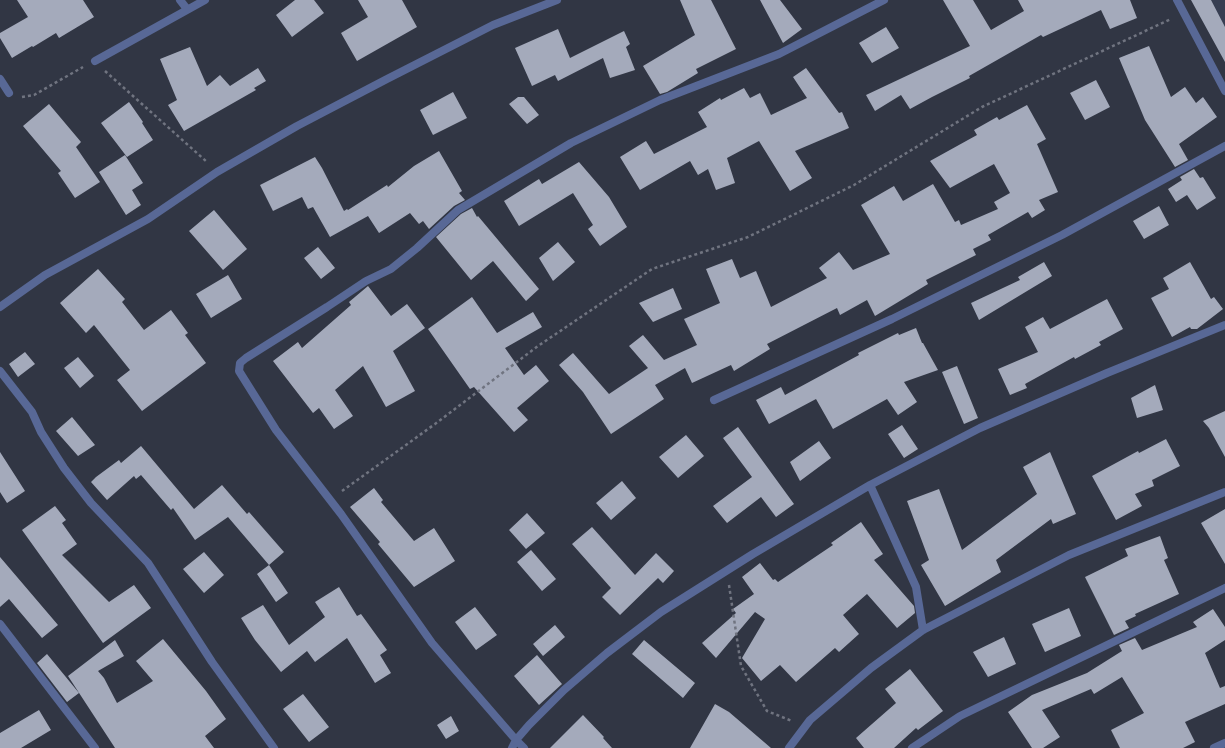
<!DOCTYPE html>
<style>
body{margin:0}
canvas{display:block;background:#313644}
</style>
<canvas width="1225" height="748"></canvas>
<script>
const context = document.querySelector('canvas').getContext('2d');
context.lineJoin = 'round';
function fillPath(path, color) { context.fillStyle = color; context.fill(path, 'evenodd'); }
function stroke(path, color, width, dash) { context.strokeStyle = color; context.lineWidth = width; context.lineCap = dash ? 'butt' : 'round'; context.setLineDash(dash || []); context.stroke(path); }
fillPath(new Path2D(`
 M1197 0H1225V53Z`), '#373e52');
fillPath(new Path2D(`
 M17 0H83L94 17 59 38 56 33 33 47 32 46 12 58 0 38V33L28 17Z
 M295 0H314L324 13 292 37 276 15Z
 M358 0H402L417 27 357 61 341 33 368 17Z
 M680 0H711L736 49 696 69 698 73 667 92 660 94 643 66 695 35Z
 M760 0H780L802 29 783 43Z
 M943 0H973L991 30 1024 11 1018 0H1130L1137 18 1110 29 1101 10 1043 37 1041 35 969 76 970 78 932 97 910 109 901 95 875 111 866 95 970 46Z
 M1191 0H1211L1225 27V62Z
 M886 27 899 48 872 63 859 43Z
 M558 29 570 58 624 31 630 44 626 47 635 70 610 78 603 58 558 81 555 75 532 86 515 48Z
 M1149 46 1171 97 1185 87 1196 103 1203 97 1217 117 1179 144 1188 160 1175 167 1145 120 1119 58Z
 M190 47 207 86 220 75 230 86 258 68 266 81 254 88 256 90 184 131 168 105 177 100 160 59Z
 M806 68 839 113 842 112 849 128 795 151 812 178 790 191 759 141 727 158 735 183 716 190 708 169 698 175 690 161 640 190 620 157 646 141 654 154 707 127 698 112 720 98 721 100 744 88 750 98 760 93 771 115 807 98 793 77Z
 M1096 80 1110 107 1085 120 1070 93Z
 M453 92 467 118 433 135 420 110Z
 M518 97H524L539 115 527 124 509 104Z
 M129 102 143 122 142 123 153 140 127 157 101 123Z
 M49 104 81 142 76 147 100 182 75 198 58 173 61 171 23 126Z
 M1027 105 1046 139 1037 144 1058 192 1039 200 1045 210 1032 218 1028 212 988 235 991 240 973 249 976 255 926 280 928 284 875 316 867 300 840 315 837 308 767 344 770 349 734 371 731 365 692 383 685 368 655 385 664 399 611 434 583 392 559 365 573 353 609 394 648 368 629 346 643 335 664 360 697 345 684 319 720 303 706 269 732 259 740 278 756 271 771 307 827 278 819 268 839 252 853 270 890 254 861 205 894 186 903 201 933 184 955 222 959 220 961 225 998 209 994 202 1010 193 994 164 950 188 930 161 977 135 974 130 997 117 999 120Z
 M439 151 462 191 459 193 465 200 454 206 429 229 423 221 419 224 410 213 379 233 368 216 330 237 313 207 308 209 302 197 273 211 260 185 315 157 322 168 344 211 347 209 348 210 387 185 388 187 414 166Z
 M125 155 143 183 132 190 141 205 126 215 99 172Z
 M579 162 609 197 627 227 600 246 588 229 593 225 573 193 519 226 504 201 539 179 542 184Z
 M1194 169 1200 178 1203 177 1216 198 1197 210 1187 195 1176 202 1168 189 1182 180 1180 177Z
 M1159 206 1169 225 1144 239 1133 221Z
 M472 208 477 217 478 216 539 289 526 301 493 261 471 280 436 237 461 214Z
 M214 210 247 249 223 270 189 231Z
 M558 242 575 262 553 281 539 258Z
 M318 247 335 268 321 279 304 258Z
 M1044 262 1052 276 979 320 971 303 1020 280 1018 277Z
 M1190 262 1211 299 1214 297 1223 309 1197 329H1191L1190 327 1172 337 1151 298 1169 289 1163 278Z
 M98 269 125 299 122 302 144 330 171 310 188 333 185 335 206 363 142 411 117 380 130 370 94 325 86 333 60 303Z
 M228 275 242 299 211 318 196 294Z
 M368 286 391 316 407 304 425 328 393 351 415 391 386 407 363 366 335 390 353 416 334 429 319 408 313 413 273 361 298 342 302 348 351 305 349 302Z
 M673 288 682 309 653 322 639 303Z
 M472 297 497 333 533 312 542 327 505 348 524 375 536 365 549 381 517 408 528 420 514 432 474 387 470 389 428 329Z
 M1107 299 1123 329 1099 342 1101 345 1075 359 1074 357 1025 384 1027 388 1010 395 998 369 1038 352 1025 327 1043 317 1050 329Z
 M916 328 922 343H923L938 370 904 382 917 402 898 415 887 399 833 429 816 399 769 424 756 400 781 387 785 395 859 355 858 353 898 333 899 335Z
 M25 352 35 364 18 377 9 364Z
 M78 357 94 376 80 388 64 368Z
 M957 366 978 418 964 424 942 372Z
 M1155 385 1163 410 1137 418 1131 398Z
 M1225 411V457L1209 428 1203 421Z
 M72 417 95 445 78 456 56 431Z
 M902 425 918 449 904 458 888 434Z
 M738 427 794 504 776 517 761 497 727 523 713 506 752 477 723 438Z
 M686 435 704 456 678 478 659 457Z
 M1166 439 1180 466 1152 480 1154 486 1135 494 1142 506 1116 520 1092 476 1138 451 1139 453Z
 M819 441 831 458 800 481 790 462Z
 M141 446 194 509 222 485 247 514 249 512 284 552 269 565 228 517 195 540 173 508 171 510 141 475 136 479 134 476 107 500 91 482 96 477 119 460 121 463Z
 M0 452 25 491 7 503 0 492Z
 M1050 452 1076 514 1053 524 1051 519 996 560 1001 572 945 606 921 565 929 560 907 501 939 489 962 550 1037 494 1023 467Z
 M622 481 636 498 611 520 596 503Z
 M374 488 383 500 381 502 414 541 434 528 455 561 414 587 378 544 380 542 350 507Z
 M55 506 66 520 62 523 77 544 62 555 109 602 134 585 151 608 103 643 22 530Z
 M1225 509V564L1201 523Z
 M527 513 545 533 526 549 509 530Z
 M861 522 883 554 874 560 914 606 915 613 897 628 867 594 843 615 859 634 839 652 835 648 796 682 780 665 761 681 742 658 765 619 755 612 716 658 702 643 736 613 733 609 754 594 742 577 760 563 773 580 775 579 778 582 833 545 831 543Z
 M592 527 635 575 656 553 674 571 663 583 658 578 620 615 602 597 611 588 572 544Z
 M1160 536 1168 558 1164 560 1179 594 1135 614 1136 616 1125 621 1129 628 1114 635 1085 577 1128 556 1125 549Z
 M531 550 556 579 542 591 517 562Z
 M204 552 224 575 204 593 183 569Z
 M0 557 58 625 42 638 9 599 0 607Z
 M269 565 288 593 276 602 257 574Z
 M339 587 357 616 361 614 387 650 380 655 391 673 375 683 347 638 315 662 307 651 281 672 255 640 241 618 263 605 289 645 325 617 315 602Z
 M475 607 497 635 476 650 455 622Z
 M1069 608 1081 636 1045 652 1032 624Z
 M1213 609 1225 627V640L1205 653 1220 688 1225 686V704L1185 722 1195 742 1183 748H1120L1111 730 1144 713 1122 677 1094 694 1091 689 1042 710 1060 737 1043 748H1032L1008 712 1032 695 1087 673 1122 651 1119 645 1135 638 1142 650 1197 627 1193 622Z
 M555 625 565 637 543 656 533 644Z
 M1004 637 1016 664 988 677 973 652Z
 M163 639 206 691 226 719 205 736 214 748H115L68 676 115 640 124 656 98 671 104 678 117 703 153 681 136 661Z
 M644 640 695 683 683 698 632 654Z
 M47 654 79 693 67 702 37 663Z
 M537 655 562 684 539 705 514 676Z
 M910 669 943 711 918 730 916 728 894 748H864L856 738 896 703 885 689Z
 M303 694 329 727 309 742 283 709Z
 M715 704 729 712 771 748H690Z
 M39 710 51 730 21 748H0V733Z
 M583 715 604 737 603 738 612 748H550Z
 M451 716 459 731 446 739 437 725Z`), '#a4aabb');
stroke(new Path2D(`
 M105 71 207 162
 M22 97 34 95 83 67
 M342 491 435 424 538 346 652 269 748 237 854 185 982 107 1171 19
 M729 585 741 666 767 711 792 721`), '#707480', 2.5, [3, 3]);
stroke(new Path2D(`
 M180 0 187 9
 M884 0 779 54 660 100 571 143 458 210 417 248 391 269 366 281 327 307 246 358 240 363 239 371 276 430 341 514 432 643 516 740 529 725 564 690 607 653 661 612 753 554 870 485 980 428 1107 373 1225 325
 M1177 0 1225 91
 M95 61 205 0
 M0 79 9 93
 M0 307 45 275 148 219 217 172 297 126 387 79 493 25 557 0
 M0 371 32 412 41 432 64 468 91 503 148 563 212 662 274 748
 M714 400 892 319 1062 235 1225 146
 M870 485 916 587 923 630
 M0 624 95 748
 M512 748 516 740 524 748
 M789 748 810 720 871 668 923 630 1069 555 1225 492
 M912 748 960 716 1225 588
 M1214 748 1225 743`), '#586896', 8);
</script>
